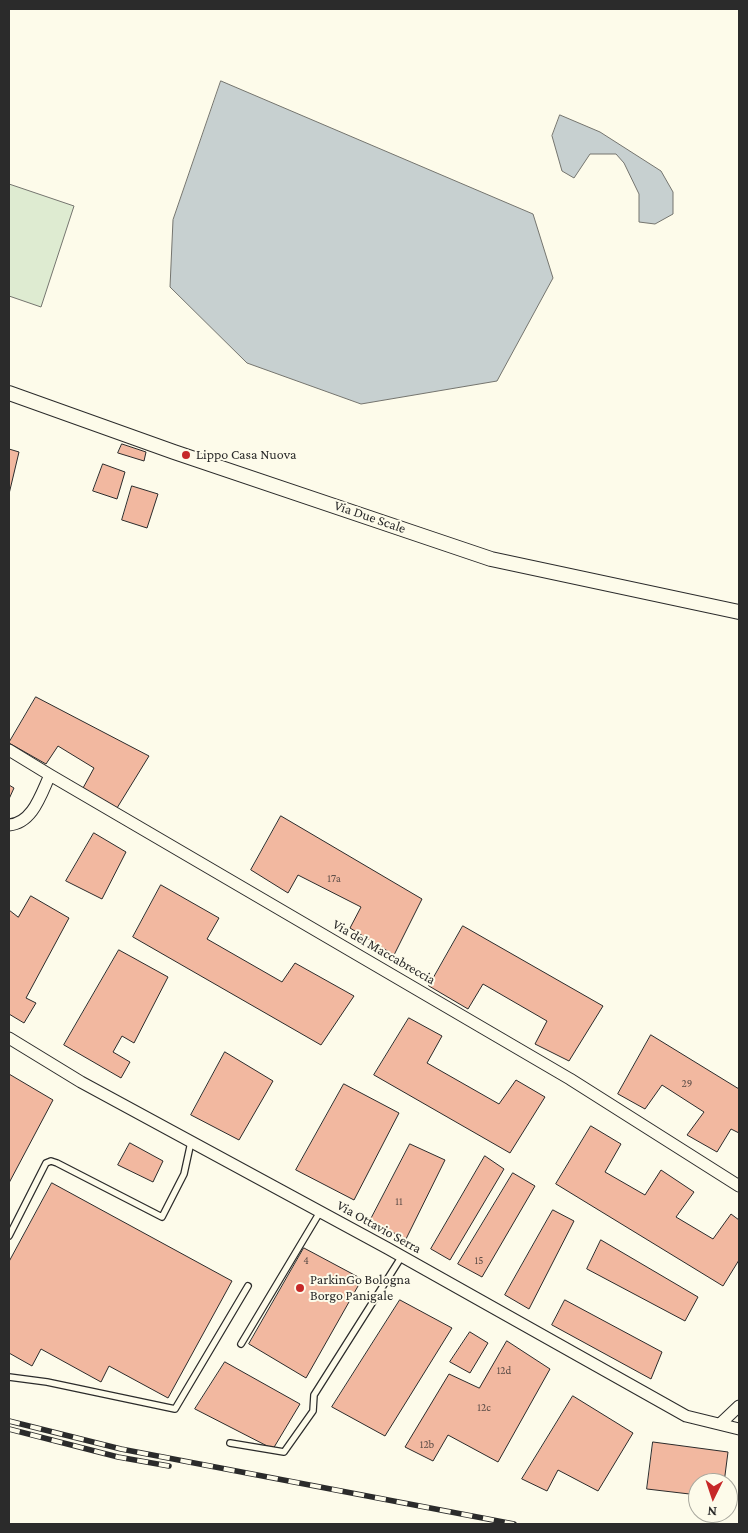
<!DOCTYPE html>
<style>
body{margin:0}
#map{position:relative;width:748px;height:1533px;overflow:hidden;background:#fdfbea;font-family:"Crimson Pro",serif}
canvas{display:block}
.frame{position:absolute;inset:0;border:10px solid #2b2b2b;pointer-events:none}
.north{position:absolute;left:688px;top:1473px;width:50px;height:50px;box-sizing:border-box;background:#fdfbea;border:1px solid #a9a89e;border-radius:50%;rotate:184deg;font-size:14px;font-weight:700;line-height:20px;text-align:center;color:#2b2b2b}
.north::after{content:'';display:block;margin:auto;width:18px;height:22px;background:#c62828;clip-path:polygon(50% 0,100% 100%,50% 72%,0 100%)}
</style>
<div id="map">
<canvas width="748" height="1533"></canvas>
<div class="frame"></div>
<div class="north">N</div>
</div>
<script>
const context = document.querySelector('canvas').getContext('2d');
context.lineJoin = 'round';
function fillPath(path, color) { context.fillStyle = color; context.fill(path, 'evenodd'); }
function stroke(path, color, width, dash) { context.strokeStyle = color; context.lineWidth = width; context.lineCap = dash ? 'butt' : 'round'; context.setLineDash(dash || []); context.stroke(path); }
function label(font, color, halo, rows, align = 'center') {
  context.font = font + ' "Crimson Pro",serif'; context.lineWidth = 4; context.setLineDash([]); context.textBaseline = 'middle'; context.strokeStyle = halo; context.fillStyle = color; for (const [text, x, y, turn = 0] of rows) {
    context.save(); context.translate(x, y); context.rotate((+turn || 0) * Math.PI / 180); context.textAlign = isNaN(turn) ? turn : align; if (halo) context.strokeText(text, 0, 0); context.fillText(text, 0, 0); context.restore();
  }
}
const green = new Path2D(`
 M9 184 74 206 41 307 9 296Z`);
fillPath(green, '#deebd1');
stroke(green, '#74746e', 1);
const water = new Path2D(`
 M221 81 533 214 553 278 497 381 361 404 247 363 170 287 173 220Z
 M560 115 600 132 661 171 673 192V214L655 224 639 222V194L624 163 616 154H590L574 178 562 171 552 136Z`);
fillPath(water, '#c7d0d0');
stroke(water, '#74746e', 1);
const building = new Path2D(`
 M122 444 146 452 144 461 118 453Z
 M9 449 19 452 9 494Z
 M103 464 125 472 117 499 93 491Z
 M132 486 158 494 147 528 122 520Z
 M36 697 149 756 117 808 83 788 94 768 58 746 46 764 9 743Z
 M9 785 14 788 9 799Z
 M281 816 422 899 394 955 350 928 361 907 298 875 288 893 251 870Z
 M94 833 126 852 102 899 66 881Z
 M161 885 219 918 207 939 282 982 295 963 354 996 321 1045 133 937Z
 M31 896 69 918 26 998 36 1003 24 1023 9 1014V910L18 917Z
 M463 926 603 1006 569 1061 535 1044 547 1021 483 984 468 1009 429 986Z
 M119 950 168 977 134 1043 122 1036 113 1052 130 1062 121 1078 64 1045Z
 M409 1018 442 1036 427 1063 499 1104 516 1080 545 1097 510 1153 374 1075Z
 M651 1035 739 1089V1133L731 1129 717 1152 687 1135 704 1112 662 1085 645 1109 618 1094Z
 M225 1052 273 1081 239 1140 191 1115Z
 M9 1074 53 1100 9 1183Z
 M344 1084 399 1113 354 1200 296 1170Z
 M591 1126 621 1144 605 1172 645 1195 661 1170 694 1192 676 1217 713 1239 731 1214 739 1220V1260L723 1286 556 1184Z
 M130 1143 163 1161 153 1182 118 1165Z
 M410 1144 445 1160 406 1239 370 1221Z
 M485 1156 504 1169 450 1260 431 1249Z
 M513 1173 535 1186 482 1277 458 1264Z
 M52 1183 232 1281 168 1398 109 1366 101 1382 41 1349 32 1366 9 1353V1262Z
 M553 1210 574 1221 529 1309 505 1295Z
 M601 1240 698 1297 685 1321 587 1269Z
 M304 1248 362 1279 306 1378 249 1344Z
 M400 1300 452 1328 385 1436 332 1407Z
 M565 1300 662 1352 651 1379 552 1325Z
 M470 1332 488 1343 470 1373 450 1362Z
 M507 1341 550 1369 498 1462 448 1435 433 1461 405 1447 449 1374 479 1388Z
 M225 1362 300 1404 273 1449 195 1409Z
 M573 1396 633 1433 598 1491 558 1470 547 1491 522 1479Z
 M653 1442 728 1452 724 1483H698V1495L647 1489Z`);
fillPath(building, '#f2b8a0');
stroke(building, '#2b2b2b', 1);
const service = new Path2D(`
 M9 1236 46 1163 51 1161 57 1163 162 1217 184 1174 191 1142
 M241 1344 320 1212
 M9 1377 47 1382 175 1409 248 1286
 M230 1443 284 1452 313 1411 314 1395 402 1256`);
const minor = new Path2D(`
 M9 750 50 775 570 1079 739 1186
 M9 825C33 823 41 794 50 775
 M9 1038 81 1082 387 1248 686 1416 739 1429
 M720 1424 739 1406`);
const tertiary = new Path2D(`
 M9 393 174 452 491 559 739 612`);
stroke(service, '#2b2b2b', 8);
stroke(minor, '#2b2b2b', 13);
stroke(tertiary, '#2b2b2b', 16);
stroke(service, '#fdfbea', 5.5);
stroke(minor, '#fdfbea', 11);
stroke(tertiary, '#fdfbea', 14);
const rail = new Path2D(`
 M9 1421 121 1449 514 1524
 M9 1429 118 1457 169 1466`);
stroke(rail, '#2b2b2b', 5.5);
stroke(rail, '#fdfbea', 4, [11]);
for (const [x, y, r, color] of [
 [186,455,5,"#c62828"],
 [300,1288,5,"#c62828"]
]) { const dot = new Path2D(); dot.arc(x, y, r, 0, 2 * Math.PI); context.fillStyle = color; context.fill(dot); stroke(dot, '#fdfbea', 2); }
label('11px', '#5d4e48', null, [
 ["17a",334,879],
 ["29",687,1084],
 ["11",399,1202],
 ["4",306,1261],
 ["15",479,1261],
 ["12d",504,1371],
 ["12c",484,1408],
 ["12b",427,1445]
]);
label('14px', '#2b2b2b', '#fdfbea', [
 ["Lippo Casa Nuova",196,455],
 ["ParkinGo Bologna",310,1280],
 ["Borgo Panigale",310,1296]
], 'left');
label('14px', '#2b2b2b', '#fdfbea', [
 ["Via Due Scale",370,517,19],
 ["Via del Maccabreccia",384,952,30],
 ["Via Ottavio Serra",379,1227,29]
]);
</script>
